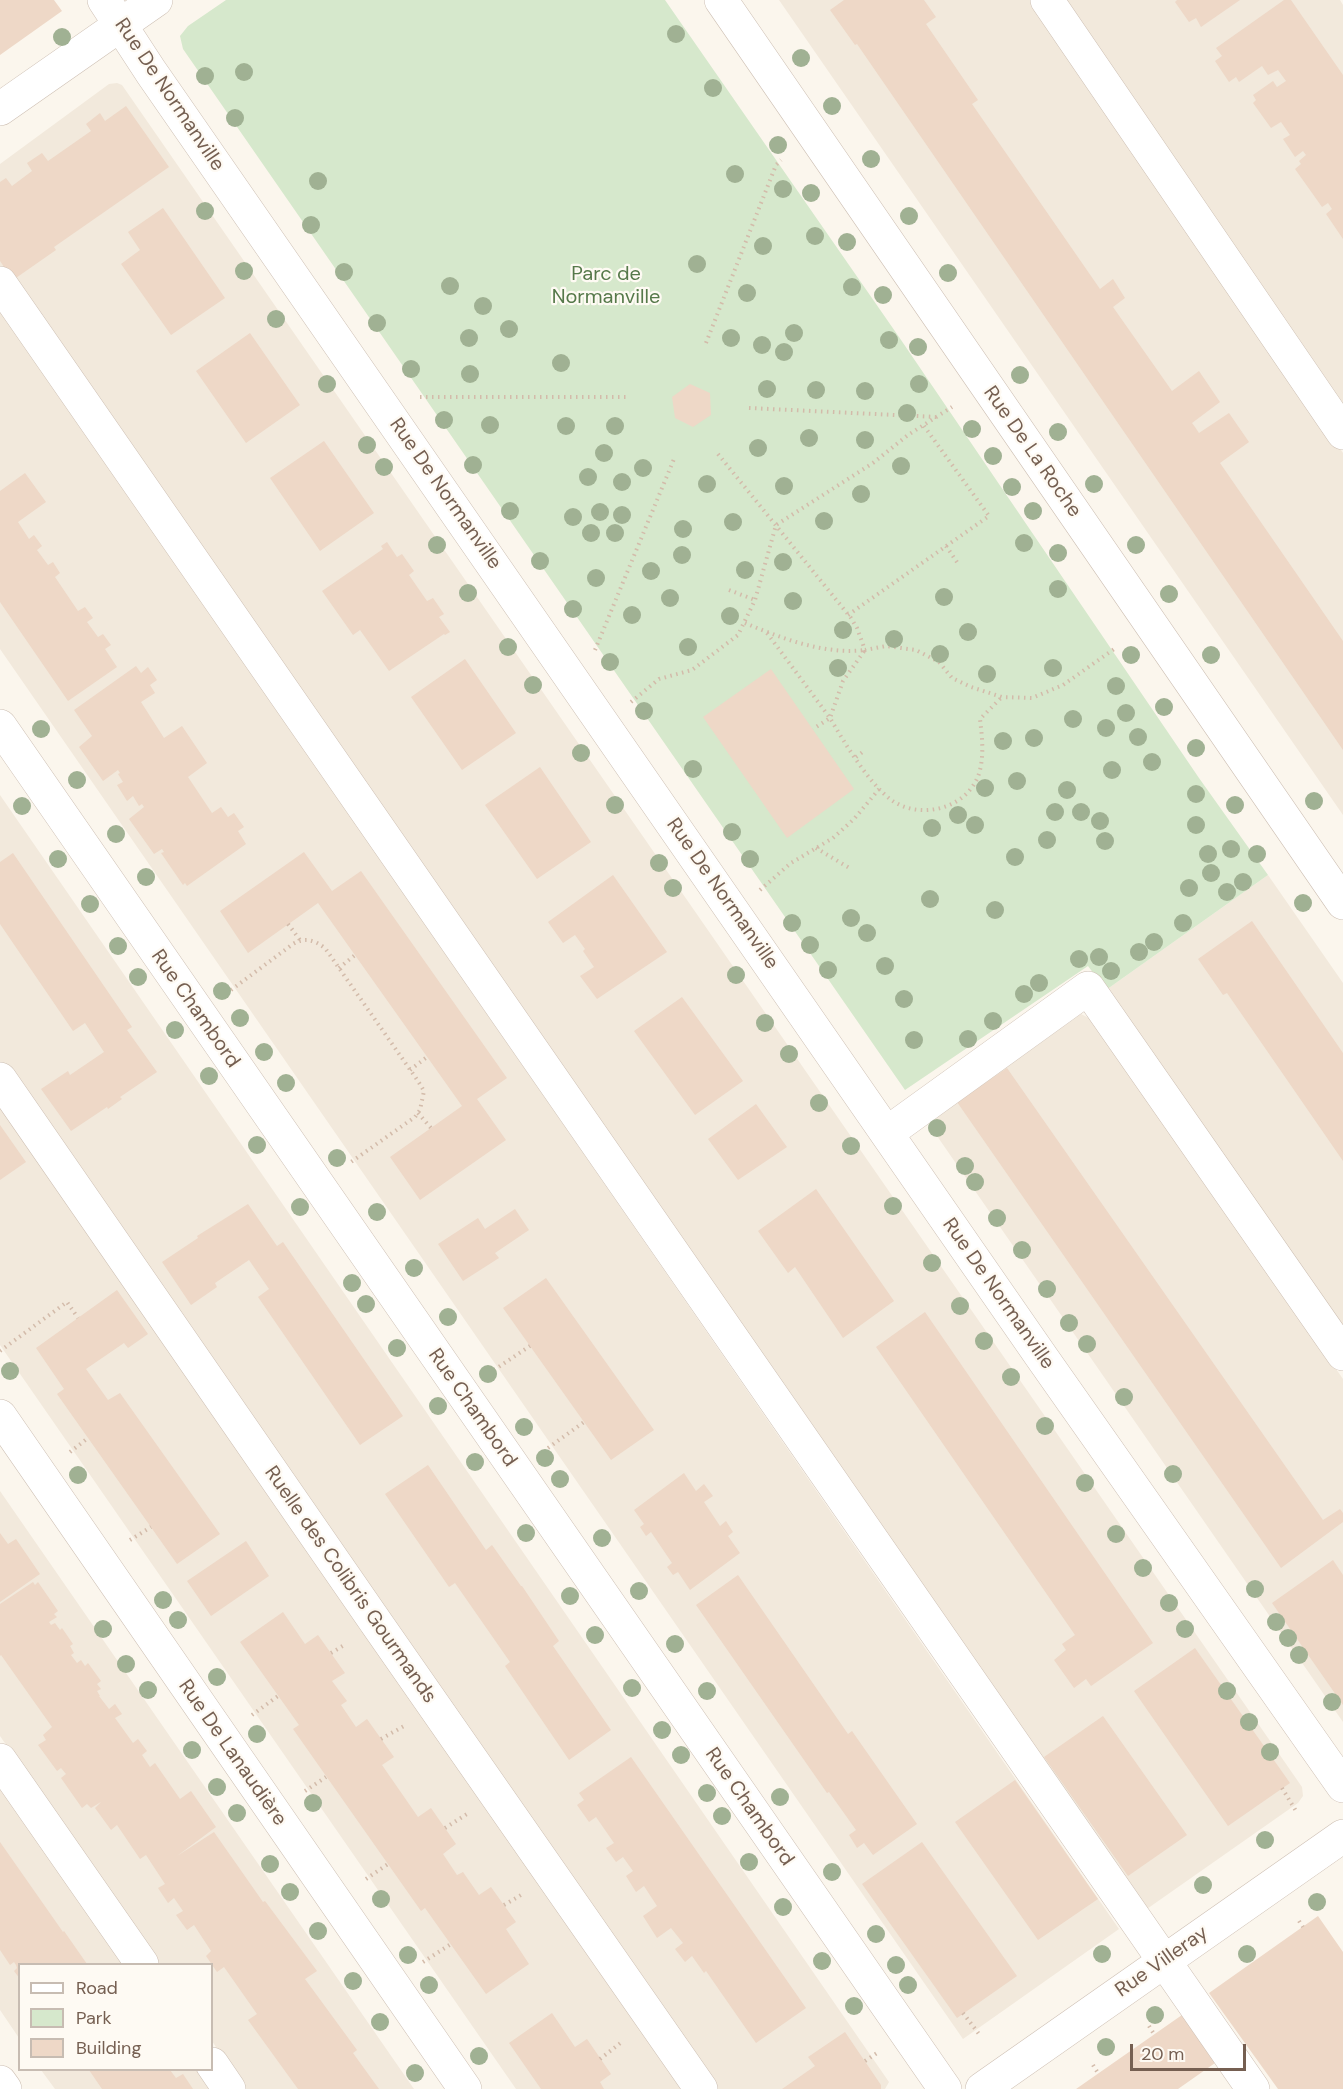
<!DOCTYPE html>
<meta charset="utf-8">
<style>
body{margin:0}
#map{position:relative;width:1343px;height:2089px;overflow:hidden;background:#fbf6ed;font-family:"DM Sans",sans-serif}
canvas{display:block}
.legend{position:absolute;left:18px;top:1963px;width:195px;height:108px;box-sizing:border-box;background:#fefaf3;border:2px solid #c7bcb2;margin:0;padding:8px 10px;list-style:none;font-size:18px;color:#755f51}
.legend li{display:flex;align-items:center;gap:12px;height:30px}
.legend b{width:30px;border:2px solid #c7bcb2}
.scale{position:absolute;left:1130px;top:2044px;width:116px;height:27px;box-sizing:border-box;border:3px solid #755f51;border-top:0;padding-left:8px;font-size:18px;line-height:21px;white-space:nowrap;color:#755f51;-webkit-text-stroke:4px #fefaf3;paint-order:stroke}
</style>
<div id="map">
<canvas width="1343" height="2089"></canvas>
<ul class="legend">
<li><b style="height:8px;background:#fff"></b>Road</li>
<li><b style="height:16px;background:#d6e8cc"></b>Park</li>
<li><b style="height:16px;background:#eed8c7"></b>Building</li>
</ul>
<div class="scale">20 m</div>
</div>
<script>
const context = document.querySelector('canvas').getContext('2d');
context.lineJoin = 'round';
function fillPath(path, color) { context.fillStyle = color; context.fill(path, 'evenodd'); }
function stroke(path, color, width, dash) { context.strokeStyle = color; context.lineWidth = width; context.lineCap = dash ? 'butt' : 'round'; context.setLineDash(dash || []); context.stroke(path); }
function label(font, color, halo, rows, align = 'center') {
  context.font = font + ' "DM Sans",sans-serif'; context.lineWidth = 4.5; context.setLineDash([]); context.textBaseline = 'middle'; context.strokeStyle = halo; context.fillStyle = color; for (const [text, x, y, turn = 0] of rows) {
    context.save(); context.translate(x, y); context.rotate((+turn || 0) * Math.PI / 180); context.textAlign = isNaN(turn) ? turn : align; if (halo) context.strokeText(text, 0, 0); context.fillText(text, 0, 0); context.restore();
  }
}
fillPath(new Path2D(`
 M779 0H1036L1343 453V815Z
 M1057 0H1340L1343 5V416Z
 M117 83 122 85 1302 1787 1303 1796 1298 1803 1144 1911 0 268V164L109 84Z
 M0 309 1119 1929 963 2039 0 649Z
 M0 795 889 2082 885 2089H708L0 1065Z
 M1268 875 1343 983V1332L1106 990Z
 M1081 1014 1095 1021 1343 1379V1722L928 1123Z
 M0 1093 687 2089H516L0 1345Z
 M0 1491 414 2089H244L212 2041V1964H158L0 1736Z
 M0 1777 130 1964H20L19 2038 0 2010Z
 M41 2070H203L216 2089H55Z`), '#f2e9dc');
fillPath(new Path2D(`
 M226 0H665L899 337 1199 778 1268 875 1106 990 1088 966 905 1090 183 49 180 36 188 26Z`), '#d6e8cc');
fillPath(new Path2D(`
 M0 0H54L62 11 0 55Z
 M844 0H924L936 17 926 24 978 100 972 104 1100 289 1113 279 1125 298 1113 307 1172 391 1199 371 1220 402 1192 423 1195 427 1199 433 1229 413 1249 442 1220 463 1343 641V750L857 44 855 45 830 10Z
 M1177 0H1240L1201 27 1196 18 1189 22 1175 2Z
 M1284 0H1291L1343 75V239L1326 214 1332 209 1328 203 1322 207 1295 169 1301 164 1299 161 1306 155 1303 151 1295 157 1283 139 1290 135 1281 122 1271 128 1253 103 1256 100 1253 95 1273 81 1277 87 1286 81 1278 70 1268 75 1262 66 1239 82 1236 77 1229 82 1215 61 1222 56 1216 48Z
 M126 106 169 167 54 247 56 250 13 280 0 261V182L6 178 12 186 32 171 27 163 42 153 48 161 91 131 86 124 100 113 105 121Z
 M163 208 225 298 171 335 121 264 140 250 128 232Z
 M250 333 300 405 246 443 196 371Z
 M690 384 710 393 711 415 693 427 675 418 672 397Z
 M324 441 374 513 320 551 270 478Z
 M25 473 46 502 18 522 29 539 34 535 42 546 37 550 48 565 53 562 60 573 55 577 78 611 85 607 93 618 87 622 98 637 103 634 111 645 105 649 117 667 68 701 0 602V491Z
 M387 542 397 557 402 554 414 571 409 575 427 601 433 598 444 614 439 617 450 632 445 635 444 634 389 671 360 630 353 635 322 591 383 549 381 546Z
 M465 659 516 733 462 770 411 697Z
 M136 666 141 673 148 667 157 680 150 685 155 693 141 702 164 738 182 726 207 763 188 777 212 813 221 807 228 817 234 813 244 827 238 831 246 844 187 886 185 883 183 885 161 853 164 852 162 849 154 854 129 819 144 807 142 804 139 806 133 796 127 801 117 785 123 782 118 774 120 773 118 770 103 781 79 747 92 736 74 710Z
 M771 669 854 789 787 838 703 717Z
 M540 767 591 842 537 879 485 805Z
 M304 852 332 891 361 871 507 1078 477 1099 506 1140 420 1200 390 1157 462 1106 318 903 248 953 220 911Z
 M13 853 132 1027 127 1030 157 1072 120 1097 122 1099 108 1109 107 1107 71 1131 41 1089 68 1071 70 1075 104 1052 85 1023 73 1031 0 924V862Z
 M613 875 667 952 597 999 580 976 594 967 583 951 585 949 575 935 563 943 548 922Z
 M1252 921 1343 1053V1161L1227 993 1223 995 1198 959Z
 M682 997 743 1081 695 1115 634 1031Z
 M1007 1068 1323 1520 1340 1509 1343 1513V1522L1281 1568 957 1102Z
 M756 1104 787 1147 738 1180 708 1139Z
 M0 1125 26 1162 0 1180Z
 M816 1189 894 1301 843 1338 795 1267 788 1273 758 1231Z
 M248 1204 277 1246 283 1242 403 1416 360 1445 258 1297 269 1289 249 1260 215 1283 217 1287 191 1305 162 1262 198 1238 197 1236Z
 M515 1209 529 1230 495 1253 499 1258 463 1281 438 1244 478 1218 485 1229Z
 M546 1278 654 1430 611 1460 503 1308Z
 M117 1290 148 1334 128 1348 124 1343 86 1369 108 1400 120 1393 220 1534 177 1564 57 1394 64 1389 36 1348Z
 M925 1312 1153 1643 1091 1686 1086 1679 1074 1688 1054 1660 1066 1650 1062 1644 1075 1635 876 1347Z
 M428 1465 486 1550 492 1545 521 1586H522L559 1641 553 1646 611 1730 569 1760 505 1666 510 1662 455 1583 449 1587 385 1494Z
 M684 1473 696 1491 704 1484 713 1496 704 1502 720 1526 726 1521 733 1532 728 1536 740 1553 690 1590 678 1572 673 1575 667 1567 672 1563 651 1532 646 1536 640 1527 644 1524 634 1510Z
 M0 1533 8 1544 16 1539 40 1574 0 1602Z
 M246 1541 269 1576 211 1616 187 1581Z
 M1333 1560 1343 1575V1705L1272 1603Z
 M738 1575 848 1734 852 1731 917 1824 873 1855 864 1843 857 1848 849 1835 856 1830 829 1792 827 1793 696 1605Z
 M33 1582 35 1585 38 1582 58 1611 54 1614 57 1617 49 1622 51 1625 55 1623 60 1630 62 1628 73 1644 70 1646 74 1653 71 1655 77 1663 81 1660 85 1666 88 1663 101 1681 97 1684 101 1689 97 1691 100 1696H99L109 1709 115 1704 122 1714 115 1718 133 1743 138 1739 147 1751 142 1755 150 1767 155 1763 180 1799 191 1791 216 1827 177 1856 214 1832 263 1902 265 1901 317 1971 305 1979 357 2050 353 2053 379 2089H298L248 2020 257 2014 224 1967 217 1972 206 1956 211 1951 194 1925 187 1930 176 1915 183 1911 174 1898 168 1903 158 1888 165 1884 146 1855 140 1859 117 1825 111 1830 95 1808 101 1802 91 1808 87 1804 82 1808 61 1778 66 1774 61 1768 57 1771 38 1745 46 1740 43 1735 52 1727 1 1655 0 1656V1604Z
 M283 1612 305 1644 318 1635 345 1673 332 1681 347 1701 341 1705 356 1727 367 1719 394 1757 382 1765 418 1817 431 1808 456 1844 443 1854 457 1875 463 1872 479 1895 491 1887 516 1922 506 1929 529 1964 486 1994 425 1908 421 1911 293 1729 299 1725 240 1642Z
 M1195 1648 1290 1783 1228 1826 1134 1691Z
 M1103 1716 1187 1835 1128 1876 1044 1757Z
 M631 1757 806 2008 756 2043 706 1971 704 1973 692 1956 685 1962 675 1949 683 1943 671 1928 657 1938 643 1916 657 1906 644 1886 636 1892 626 1876 633 1871 623 1857 616 1862 606 1848 614 1843 596 1817 589 1822 577 1805 584 1800 579 1793Z
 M1015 1780 1098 1899 1038 1940 955 1822Z
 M0 1842 63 1932 64 1931 87 1964H20V1979L14 1971 17 1968 16 1965 14 1962 10 1965 0 1950Z
 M922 1842 1017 1976 957 2018 862 1884Z
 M1318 1916 1343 1952V2089H1278L1209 1993Z
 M552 2013 575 2047 587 2039 611 2074 600 2082 604 2089H541L509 2043Z
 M1182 2015 1215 2063 1178 2089H1076Z
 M845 2032 881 2085V2089H782L815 2066 808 2057Z
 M89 2070H170L176 2078 183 2074 193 2089H102Z`), '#eed8c7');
const minor = new Path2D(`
 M104 0 151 72 1043 1359 1343 1786
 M721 0 1343 903
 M1047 0 1343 433
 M0 109 156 0
 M0 283 1253 2089
 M0 726 945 2089
 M0 1079 377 1624 701 2089
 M887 1133 1088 988 1343 1354
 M0 1416 465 2089
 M0 1760 142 1964
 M212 2064 229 2089
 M0 2082 5 2089
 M982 2089 1343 1836`);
stroke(minor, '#cdbfb3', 34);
stroke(new Path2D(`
 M706 343 776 165 781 160
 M420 397H627
 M749 408 937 417
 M718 454 851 618 857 628 865 650 886 646 916 650 939 662 952 678 971 687 1002 697 1032 698 1063 685 1117 647
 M946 546 959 565
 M729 590 755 600
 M848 615 989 516 924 426
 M745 623C781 638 824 655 865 650L843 681 830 718C844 742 868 782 890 799 920 822 971 808 980 770 984 753 982 736 980 719L1002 697
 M767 633 830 718 813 729
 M595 650 674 459
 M631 702 659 679 692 670 738 635 755 600 776 525 873 463 908 435 952 407
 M856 757 864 751
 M816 848 851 869
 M760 890 791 863 833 838 854 819 880 788
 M288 924 300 940
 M339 968 355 955
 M231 990 293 944C305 937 314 940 325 948L418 1081 424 1091 420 1110 415 1117 351 1162
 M410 1070 427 1057
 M418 1113 431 1128
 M0 1351 67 1302 78 1318
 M494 1370 530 1346
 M548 1448 584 1422
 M70 1452 88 1438
 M130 1540 151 1527
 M331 1653 346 1644
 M252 1715 278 1696
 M381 1739 404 1726
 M1282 1788 1296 1811
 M305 1791 326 1777
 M445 1828 467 1814
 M366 1879 388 1864
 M504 1905 521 1895
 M1299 1921 1303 1927
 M423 1962 451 1944
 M963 2013 979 2034
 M1149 2026 1154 2034
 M600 2059 623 2041
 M865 2061 877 2053
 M1093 2065 1098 2073`), '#d3bbaa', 4, [1.5, 4.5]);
stroke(minor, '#fff', 33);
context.fillStyle = '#a0b193';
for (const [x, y] of [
 [676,34],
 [62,37],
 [801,58],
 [244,72],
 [205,76],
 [713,88],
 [832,106],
 [235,118],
 [778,145],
 [871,159],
 [735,174],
 [318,181],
 [783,189],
 [811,193],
 [205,211],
 [909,216],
 [311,225],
 [815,236],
 [847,242],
 [763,246],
 [697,264],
 [244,271],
 [344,272],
 [948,273],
 [450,286],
 [852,287],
 [747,293],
 [883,295],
 [483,306],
 [276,319],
 [377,323],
 [509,329],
 [794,333],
 [469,338],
 [731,338],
 [889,340],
 [762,345],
 [918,347],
 [784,352],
 [561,363],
 [411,369],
 [470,374],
 [1020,375],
 [327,384],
 [919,384],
 [767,389],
 [816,390],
 [865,391],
 [907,413],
 [444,420],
 [490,425],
 [566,426],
 [615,426],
 [972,429],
 [1058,432],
 [809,438],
 [865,440],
 [367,445],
 [758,448],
 [604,453],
 [993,456],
 [473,465],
 [901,466],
 [384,467],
 [643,468],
 [588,477],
 [622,482],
 [707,484],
 [1094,484],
 [784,486],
 [1012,487],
 [861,494],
 [510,511],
 [1033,511],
 [600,512],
 [622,515],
 [573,517],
 [824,521],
 [733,522],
 [683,529],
 [591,533],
 [615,533],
 [1024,543],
 [437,545],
 [1136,545],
 [1058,553],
 [682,555],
 [540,561],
 [783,562],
 [745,570],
 [651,571],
 [596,578],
 [1058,589],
 [468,593],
 [1169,594],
 [944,597],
 [670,598],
 [793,601],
 [573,609],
 [632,615],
 [730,616],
 [843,630],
 [968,632],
 [894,639],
 [508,647],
 [688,647],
 [940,654],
 [1131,655],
 [1211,655],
 [610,662],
 [838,668],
 [1053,668],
 [987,674],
 [533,685],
 [1116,686],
 [1164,707],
 [644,711],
 [1126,713],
 [1073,719],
 [1106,728],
 [41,729],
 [1138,737],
 [1034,738],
 [1003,741],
 [1196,748],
 [581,753],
 [1152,762],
 [693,769],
 [1112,770],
 [77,780],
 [1017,781],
 [985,788],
 [1067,790],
 [1196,794],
 [1314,801],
 [615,805],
 [1235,805],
 [22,806],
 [1055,812],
 [1081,812],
 [958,815],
 [1100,821],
 [975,825],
 [1196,825],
 [932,828],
 [732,832],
 [116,834],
 [1047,840],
 [1105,841],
 [1231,849],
 [1208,854],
 [1257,854],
 [1015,857],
 [58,859],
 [750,859],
 [659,863],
 [1211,873],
 [146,877],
 [1243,882],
 [673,888],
 [1189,888],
 [1227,892],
 [930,899],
 [1303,903],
 [90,904],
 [995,910],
 [851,918],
 [792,923],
 [1183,923],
 [867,933],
 [1154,942],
 [810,945],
 [118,946],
 [1139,952],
 [1099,957],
 [1079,959],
 [885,966],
 [828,970],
 [1111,971],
 [736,975],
 [138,977],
 [1039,983],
 [222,991],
 [1024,994],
 [904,999],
 [240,1018],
 [993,1021],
 [765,1023],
 [175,1030],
 [968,1039],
 [914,1040],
 [264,1052],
 [789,1054],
 [209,1076],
 [286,1083],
 [819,1103],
 [937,1128],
 [257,1145],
 [851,1146],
 [337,1158],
 [965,1166],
 [975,1182],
 [893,1206],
 [300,1207],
 [377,1212],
 [997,1218],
 [1022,1250],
 [932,1263],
 [414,1268],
 [352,1283],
 [1047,1289],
 [366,1304],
 [960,1306],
 [448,1317],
 [1069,1323],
 [984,1341],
 [1087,1344],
 [397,1348],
 [10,1371],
 [488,1374],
 [1011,1377],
 [1124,1397],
 [438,1406],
 [1045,1426],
 [524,1427],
 [545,1458],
 [475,1462],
 [1173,1474],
 [78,1475],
 [560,1479],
 [1085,1483],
 [526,1533],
 [1116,1534],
 [602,1538],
 [1143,1568],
 [1255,1589],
 [639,1591],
 [570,1596],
 [163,1600],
 [1169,1603],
 [178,1620],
 [1276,1622],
 [103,1629],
 [1185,1629],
 [595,1635],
 [1288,1638],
 [675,1644],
 [1299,1655],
 [126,1664],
 [217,1677],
 [632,1688],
 [148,1690],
 [707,1691],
 [1227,1691],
 [1332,1702],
 [1249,1722],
 [662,1730],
 [257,1734],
 [192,1750],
 [1270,1752],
 [681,1755],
 [217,1787],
 [707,1793],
 [780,1797],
 [313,1803],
 [237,1813],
 [722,1816],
 [1265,1840],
 [749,1862],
 [270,1864],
 [832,1872],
 [1203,1885],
 [290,1892],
 [381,1899],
 [1317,1902],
 [783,1907],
 [318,1931],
 [876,1934],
 [1102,1954],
 [1247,1954],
 [408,1955],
 [822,1961],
 [896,1965],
 [353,1981],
 [429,1985],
 [908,1985],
 [854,2006],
 [1155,2015],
 [380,2022],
 [1106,2047],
 [479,2056],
 [415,2073]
]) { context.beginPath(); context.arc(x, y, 9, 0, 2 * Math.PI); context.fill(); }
label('20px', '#755f51', '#fefaf3', [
 ["Rue De Normanville",169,95,56],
 ["Rue De La Roche",1032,452,55],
 ["Rue De Normanville",445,494,55],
 ["Rue De Normanville",722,894,55],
 ["Rue Chambord",195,1009,55],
 ["Rue De Normanville",998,1294,55],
 ["Rue Chambord",472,1408,55],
 ["Ruelle des Colibris Gourmands",350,1585,55],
 ["Rue De Lanaudière",232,1753,55],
 ["Rue Chambord",749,1807,55],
 ["Rue Villeray",1162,1962,-35]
]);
label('20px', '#56794a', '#fefaf3', [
 ["Parc de",606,275],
 ["Normanville",606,298]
]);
</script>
